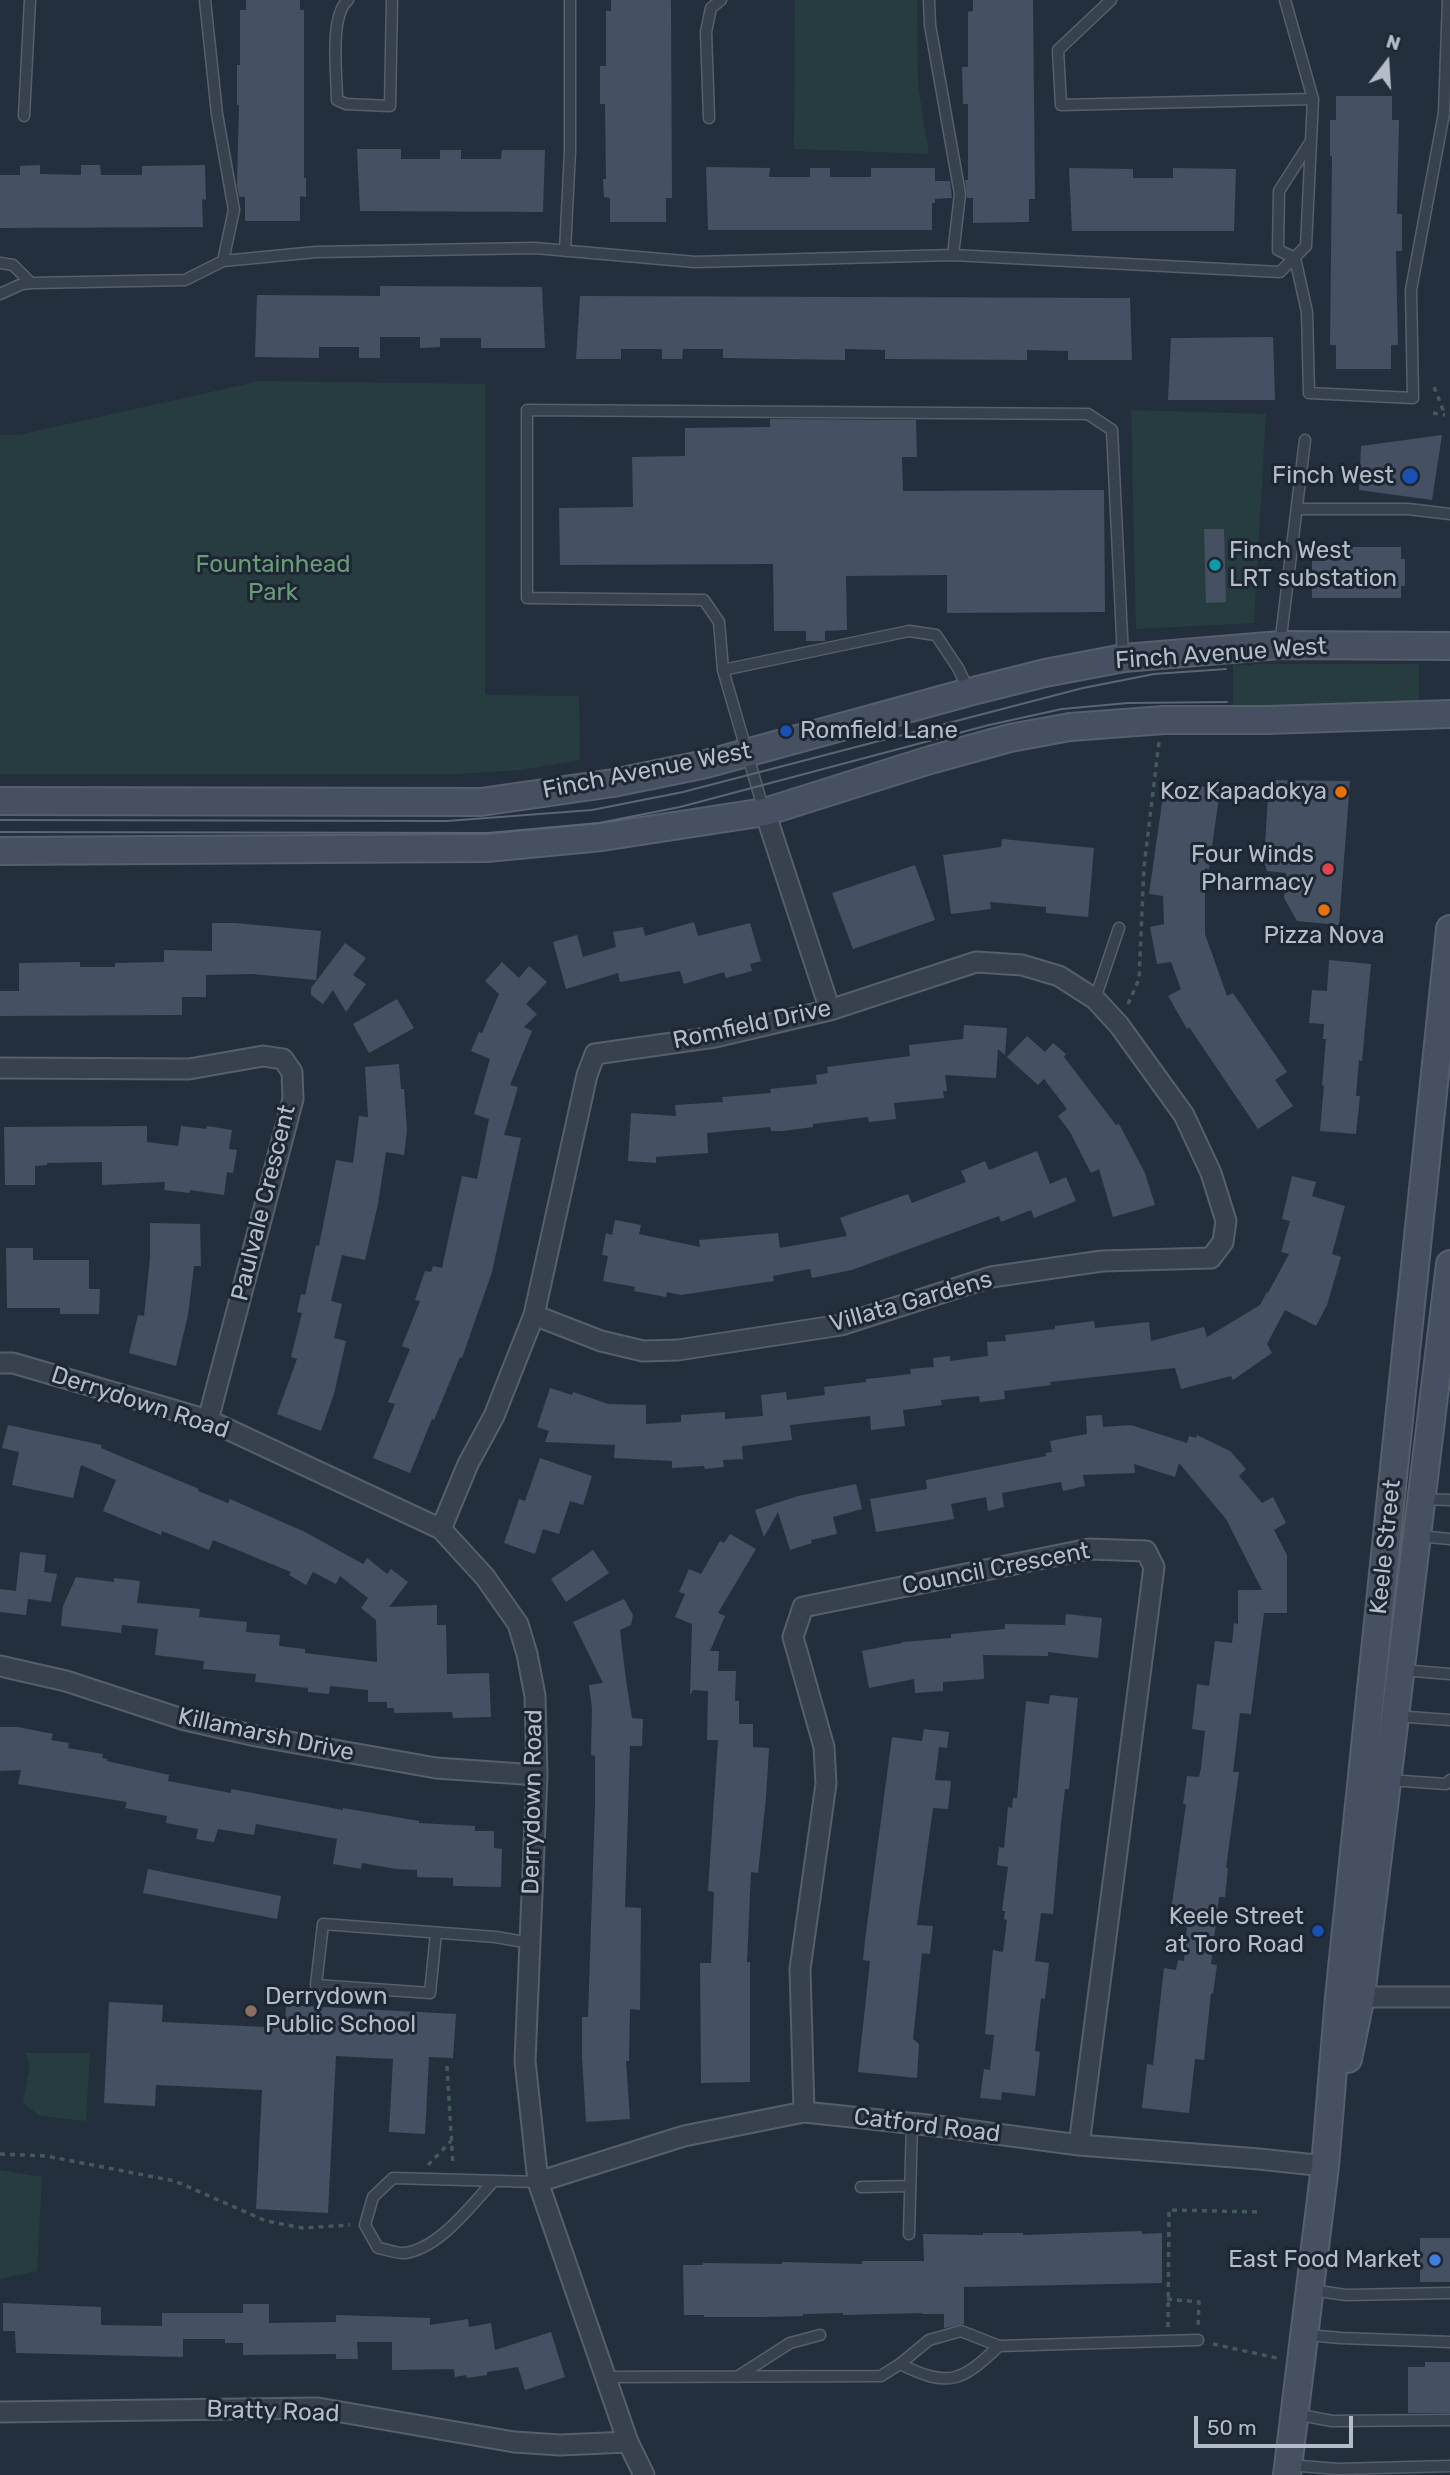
<!DOCTYPE html>
<style>
body{margin:0}
#map{position:relative;width:1450px;height:2475px;overflow:hidden;background:#242f3e;font-family:Rubik,sans-serif}
canvas{display:block}
.north{position:absolute;left:1352px;top:28px;width:70px;height:70px;-webkit-text-stroke:5px #1d2633;paint-order:stroke;rotate:17deg;font-size:19px;font-weight:700;line-height:28px;text-align:center;color:#b4bcc9}
.north::after{content:'';display:block;margin:auto;width:24px;height:32px;background:#b4bcc9;clip-path:polygon(50% 0,100% 100%,50% 72%,0 100%)}
.scale{position:absolute;left:1194px;top:2416px;width:159px;height:32px;box-sizing:border-box;border:4px solid #b4bcc9;border-top:0;padding-left:9px;font-size:21px;line-height:24px;white-space:nowrap;color:#b4bcc9;-webkit-text-stroke:5px #1d2633;paint-order:stroke}
</style>
<div id="map">
<canvas width="1450" height="2475"></canvas>
<div class="north">N</div>
<div class="scale">50 m</div>
</div>
<script>
const context = document.querySelector('canvas').getContext('2d');
context.lineJoin = 'round';
function fillPath(path, color) { context.fillStyle = color; context.fill(path, 'evenodd'); }
function stroke(path, color, width, dash) { context.strokeStyle = color; context.lineWidth = width; context.lineCap = dash ? 'butt' : 'round'; context.setLineDash(dash || []); context.stroke(path); }
function label(font, color, halo, rows, align = 'center') {
  context.font = font + ' Rubik,sans-serif'; context.lineWidth = 6; context.setLineDash([]); context.textBaseline = 'middle'; context.strokeStyle = halo; context.fillStyle = color; for (const [text, x, y, turn = 0] of rows) {
    context.save(); context.translate(x, y); context.rotate((+turn || 0) * Math.PI / 180); context.textAlign = isNaN(turn) ? turn : align; if (halo) context.strokeText(text, 0, 0); context.fillText(text, 0, 0); context.restore();
  }
}
fillPath(new Path2D(`
 M795 0H917L918 85 929 154 794 149Z
 M260 381 485 384V695L579 696 580 760 520 770 458 774H0V435H18Z
 M1131 410 1266 414 1254 623 1136 629Z
 M1233 664 1251 666 1253 664H1417L1419 665V705L1233 707Z
 M25 2053H90L86 2121 40 2116 23 2103 30 2065Z
 M0 2170 42 2177 37 2271 0 2279Z`), '#263c3f');
fillPath(new Path2D(`
 M246 0H300V10H304V178H306V197L300 196V221H245V197H239L237 186 239 105H237V65H240V10H246Z
 M611 0H671L672 198H666V222H610V198L604 197 603 179H606L605 104H600V66H606V11H611Z
 M973 0H1033L1035 199H1029V222L973 223V198H967L965 180H968V104H963L962 67H968V12L973 11Z
 M1336 96H1392V120H1399L1397 214H1402V251H1396L1398 345H1391V369H1336V345H1330L1332 156H1330V120H1336Z
 M357 149H401V159H440V150H461V159H501L502 150H545L543 212 360 211Z
 M40 165V174L81 175V165H100L101 175H142V166L205 165 206 200 202 199 203 227 0 228V175H20V166Z
 M706 167 770 168 769 177H810V168H830V177H871V168H935V181H950L952 198 935 199V203H932V230H708Z
 M1069 168 1133 169V178H1173V168L1236 169 1234 231H1072Z
 M380 286 542 287 545 348H481V338H440V347L420 348V337H380V358H359V347H319V358L255 357 257 295 380 296Z
 M580 296 1130 298 1132 360H1068V351L1027 350V360L885 359V350L845 349V360L723 358V349H683L682 359H662V349H621V359H576Z
 M1273 337 1275 400H1168L1171 338Z
 M770 419 916 420 917 457H902L903 491 1104 490 1105 612 947 613V575L846 576 847 630 825 631V641H806V631H774L773 564 560 565 559 508 633 507 632 457 685 456V428L770 427Z
 M1442 435 1432 500 1359 490 1361 446Z
 M1204 529H1224L1226 602 1206 603Z
 M1322 547H1401V559H1405V586H1401V598H1312V561H1322Z
 M1269 780 1350 781 1339 925 1297 921 1284 898 1286 873 1267 871 1264 861Z
 M1178 783 1220 789 1209 869 1205 868V934L1227 996 1233 993 1287 1072 1275 1080 1293 1106 1258 1129 1189 1027 1187 1029 1168 996 1181 989 1171 962 1157 964 1150 927 1164 924 1163 896 1149 894 1163 796 1176 798Z
 M1002 839 1094 848 1088 917 1046 913V907L990 902 991 909 951 914 943 855 1001 847Z
 M915 865 935 920 853 949 832 893Z
 M694 922 698 936 750 923 761 961 750 964 752 971 726 978 724 972 684 984 680 971 620 982 618 973 566 989 553 942 577 935 583 957 616 947 613 932 643 927 645 936Z
 M212 923H235L321 931 316 980 252 974 206 975V997H182V1015L0 1016V991H19V963L80 962V967H115V963L164 962V950L212 951Z
 M345 943 366 958 353 975 366 984 346 1012 333 990 323 1004 311 995V988Z
 M1329 960 1371 964 1362 1061 1359 1060 1356 1096H1360L1356 1134 1320 1131 1324 1085 1322 1086 1326 1039H1323L1324 1024 1309 1023 1312 990 1327 991Z
 M502 962 519 978 529 966 547 982 526 1004 537 1014 524 1027 532 1031 510 1085 518 1087 504 1135 521 1138 492 1272 462 1358 460 1357 434 1420 432 1419 410 1473 373 1458 395 1404 388 1402 410 1349 402 1346 420 1301 415 1300 425 1271 431 1272 433 1266 442 1268 462 1176 477 1179 489 1119 474 1114 490 1059 471 1051 479 1032 482 1033 499 994 485 981Z
 M397 999 414 1028 369 1053 353 1024Z
 M964 1025 1007 1028 1005 1055 998 1049 996 1078 945 1075 947 1091H943L944 1098 894 1103 896 1119 869 1122 868 1117 813 1124V1127L783 1131H771L770 1127 707 1133 708 1153 656 1157V1163L628 1161 631 1113 676 1116 675 1105 723 1102 722 1097 771 1093 770 1089 817 1084 816 1075 828 1073 827 1067 910 1056 909 1045 963 1039Z
 M1027 1036 1045 1052 1053 1043 1066 1054 1064 1057 1116 1125 1119 1124 1145 1173 1155 1205 1113 1217 1099 1169 1091 1173 1070 1132 1058 1116 1067 1109 1044 1079 1038 1085 1007 1057Z
 M399 1064 401 1089H404L407 1130 404 1155 386 1152 378 1204 365 1260 342 1255 331 1301 342 1304 334 1338 346 1341 334 1394 321 1431 277 1414 297 1359 291 1357 302 1313 297 1312 301 1294 305 1295 316 1245 319 1246 336 1160 353 1163 359 1116 368 1117 365 1067Z
 M147 1126V1142L178 1146 181 1126 206 1129 207 1126 232 1130 229 1149 237 1150 233 1173 227 1172 224 1195 190 1190V1193L164 1190 165 1182 102 1185V1162L47 1163V1165L35 1166V1185H5L4 1127Z
 M1037 1151 1050 1184 1066 1177 1076 1201 1034 1218 1031 1210 1001 1222 999 1216 852 1270 812 1278 810 1269 773 1276 774 1281 681 1295 667 1292 666 1297 634 1291 635 1287 603 1281 608 1256 602 1255 606 1233 612 1235 615 1220 641 1225 639 1234 700 1247 699 1240 778 1233 780 1248 847 1236 840 1218 908 1194 912 1203 966 1182 961 1171 985 1161 989 1170Z
 M1292 1176 1316 1182 1312 1196 1345 1206 1332 1254 1341 1257 1327 1305 1316 1326 1285 1310 1267 1344 1272 1353 1233 1380 1231 1376 1181 1389 1175 1368 1050 1382 1051 1385 1004 1391 1005 1399 980 1402 979 1396 941 1400 942 1405 903 1410 905 1426 871 1430 870 1416 790 1425 792 1440 742 1446 743 1459 723 1460 724 1467 705 1469 704 1466 672 1468V1461L614 1458 615 1445 545 1442 549 1431 537 1427 550 1388 572 1395 573 1392 608 1404 646 1405V1424L681 1422V1415L725 1412V1419L763 1416 761 1395 786 1392 787 1400 825 1395 824 1387 866 1382V1379L911 1374 910 1369 934 1367 933 1358 950 1356V1361L988 1356 987 1342 1006 1341 1005 1335 1055 1329V1326L1094 1321 1095 1328 1149 1322 1151 1341 1204 1327 1207 1337 1260 1305 1267 1292 1268 1293 1289 1254 1281 1252 1290 1221 1282 1219Z
 M150 1223 200 1224 201 1266H194L188 1315 176 1366 129 1353 138 1315 144 1316 150 1258Z
 M6 1248H33V1260H89V1289H100L99 1314H60V1308H7Z
 M1102 1415 1103 1427 1131 1425 1187 1443 1189 1436 1196 1438 1197 1435 1230 1451 1246 1469 1239 1476 1262 1503 1273 1497 1286 1523 1274 1530 1287 1555V1613H1264L1251 1714 1240 1713 1233 1772H1239L1226 1868H1228L1225 1897H1219L1211 1964 1217 1965 1213 1994 1211 1993 1204 2060 1195 2059 1189 2113 1142 2108 1147 2064 1153 2065 1164 1968 1176 1970 1178 1960 1184 1961 1187 1927 1169 1925 1186 1804H1183L1187 1776 1199 1777 1201 1768 1205 1731 1192 1729 1197 1684 1209 1686 1215 1641 1232 1643 1234 1623 1238 1624V1590H1262L1226 1519 1179 1463 1175 1477 1134 1464 1135 1473 1083 1475 1085 1486 1063 1491 1061 1482 1002 1493 1004 1507 988 1511 986 1497 951 1504 954 1519 876 1532 870 1499 927 1489 926 1480 1046 1456V1453L1052 1452 1050 1441 1087 1434 1086 1416Z
 M8 1425 102 1445 101 1448 199 1489 198 1491 228 1503 230 1499 305 1532 363 1564 367 1558 387 1574 391 1569 408 1582 389 1607 437 1605V1625H446L447 1674 489 1673 491 1717 453 1718 452 1712 394 1713V1708H387V1702H368V1690L330 1686 329 1694 308 1692V1688L255 1682 256 1674 203 1669 204 1661 155 1655 158 1629 122 1625 121 1633 61 1626 63 1606 76 1577 114 1582V1578L140 1581 137 1603 200 1609 199 1617 247 1622 246 1632 280 1635 279 1646 305 1649V1653L377 1662 376 1620 361 1608 368 1598 340 1576 336 1584 313 1572 306 1585 289 1575 291 1572 213 1540 209 1550 162 1531 161 1535 103 1511 116 1480 81 1465 73 1498 12 1485 19 1452 2 1448Z
 M540 1458 592 1476 583 1505 570 1501 559 1534 543 1529 535 1554 504 1543 519 1499 525 1501Z
 M856 1484 862 1509 833 1517 837 1534 811 1540 812 1543 790 1550 778 1512 764 1537 755 1510 798 1496Z
 M730 1534 756 1549 718 1613 725 1616 710 1651H719L718 1671H736L735 1701H739V1724H753V1747L769 1748 766 1798 758 1873 751 1872 747 1962H750V2082L701 2083 700 1963H711L714 1892 708 1891 718 1740H707L708 1691 693 1690 690 1695 692 1624 675 1617 685 1594 679 1592 689 1569 701 1574 720 1541 724 1543Z
 M593 1550 609 1573 566 1602 551 1579Z
 M20 1552 46 1555 44 1572 57 1574 51 1602 28 1599 26 1615 0 1612V1589L16 1591Z
 M624 1599 633 1615 631 1625 620 1630 626 1680 632 1718 643 1719 642 1746H630L625 1907 641 1908 640 2010 630 2009 629 2061H626L630 2119 586 2122 582 2057V2017H588L595 1805V1756L591 1755 592 1708 589 1685 603 1683 573 1622Z
 M1066 1614 1102 1618 1098 1658 1048 1652V1656L983 1655 984 1679 943 1682V1691L915 1693 914 1679 869 1688 862 1651 902 1643V1642L951 1638V1634L1005 1629V1624L1065 1625Z
 M1050 1695 1078 1698 1069 1789H1065L1061 1823 1053 1914 1041 1913 1035 1961 1049 1963 1045 1999 1041 1998 1035 2051 1040 2052 1035 2096 1002 2092 1001 2100 980 2098 984 2069 990 2070 994 2035 985 2034 993 1950 1003 1952 1007 1920 1004 1919 1005 1911H1002L1008 1867 997 1865 999 1847 1004 1848 1008 1807 1012 1808 1013 1798H1017L1026 1701 1049 1704Z
 M0 1727H18L53 1734 51 1740 69 1743 68 1748 103 1754 102 1758 107 1759V1761L169 1775 168 1781 231 1793V1789L343 1810V1808L419 1821V1823L475 1826V1831H494V1848L502 1849 501 1887 453 1886V1878L417 1877V1870L396 1869 362 1863 361 1869 333 1864 337 1839 256 1824 254 1835 218 1829 214 1842 196 1839 198 1829 166 1823 167 1816 125 1808 127 1802 18 1784 21 1770 0 1771Z
 M924 1729 949 1732 947 1748 939 1747 935 1780 951 1781 948 1809 933 1808 917 1925 933 1926 930 1954 922 1953 913 2039 919 2044 917 2078 858 2072 870 1961 863 1960 865 1940 892 1737 922 1741Z
 M148 1869 281 1896 277 1919 143 1893Z
 M109 2002 163 2005 162 2022 285 2028 286 2005 456 2014 453 2058 429 2057 425 2134 389 2132 393 2059 336 2056 328 2213 256 2209 262 2090 156 2085 155 2106 104 2103Z
 M1142 2231V2234L1162 2233V2283L964 2287V2324L944 2328V2314H922V2313L843 2315V2313L803 2314V2316L763 2317H704V2315H684L683 2265H703V2263L782 2264V2262L862 2264V2261H924L923 2234 983 2235V2233H1023V2235Z
 M1420 2238H1450V2282H1420Z
 M3 2303 101 2307V2325L162 2326V2313H243V2304H269V2323L336 2322V2315L430 2318V2325L468 2319 469 2327 491 2323 495 2350 551 2332 565 2377 525 2390 518 2367 487 2372V2375L467 2378 466 2375 455 2377 454 2369 392 2370V2342H357L358 2359H336V2354L243 2355V2343H225V2339H183V2357L16 2353 15 2331H3Z
 M1425 2362H1450V2413H1408V2367H1425Z`), '#455162');
const lane = new Path2D(`
 M205 0 217 114 234 210 223 261
 M348 0C329 16 337 76 337 100L346 104 390 106 392 0
 M929 0 930 25 960 194 953 255
 M1111 0 1058 50 1061 105 1313 99
 M24 116 30 0
 M709 118 706 32 711 8 721 0
 M1311 141 1279 191 1278 250 1295 258 1307 312 1309 393 1413 398 1411 290 1444 113 1448 0
 M565 251 570 151V0
 M0 263 13 265 31 283
 M0 294 22 284 31 283 185 280 223 261 316 252 535 248 695 262 953 255 1280 272 1306 246 1313 99 1285 0
 M1297 509H1408L1450 514
 M1280 645 1305 440
 M723 670 719 622 704 600 527 598V410L1088 414 1112 430 1123 657
 M764 811 723 670 909 631 936 635 958 668 969 691
 M1095 999 1119 928
 M1422 1499 1450 1500
 M1419 1536 1450 1539
 M1401 1670 1450 1674
 M1395 1716 1450 1720
 M1388 1780 1446 1784 1450 1780
 M436 1933 430 1993 316 1985 323 1924 496 1937 530 1943
 M493 2182C471 2205 440 2248 405 2253 397 2254 386 2249 378 2248L365 2225 373 2197 393 2178 538 2182
 M861 2187 910 2186
 M909 2234 912 2123
 M1311 2290 1346 2295 1450 2293
 M1307 2335 1341 2338 1450 2342
 M900 2364C949 2388 961 2382 999 2346
 M607 2377 881 2376 900 2364 929 2340 961 2331 999 2346 1198 2340
 M737 2377 790 2343 820 2335
 M1295 2414 1332 2421 1450 2420
 M1288 2465 1338 2469 1450 2466`);
const street = new Path2D(`
 M765 812 830 1010
 M0 1068 189 1069 263 1056 283 1059 292 1072 293 1099 208 1420
 M0 1363H13L208 1420 441 1529 485 1577 518 1624 527 1654 535 1696 537 1775 525 2061 538 2182 628 2442 644 2475
 M441 1529 468 1464 494 1416 534 1315 587 1075 595 1054 715 1037 830 1010 976 962 1022 965 1059 976 1095 999 1119 1025 1184 1115 1211 1173 1226 1221 1223 1242 1211 1258 1102 1261 991 1277 841 1325 678 1350 643 1351 601 1341 534 1315
 M0 1666 66 1681 185 1720 256 1736 436 1768 537 1775
 M1347 1997H1450
 M804 2112 800 1969 826 1784 824 1747 793 1637 803 1607 1089 1549 1146 1551 1154 1567 1079 2145
 M538 2182 684 2136 804 2112 937 2126 1079 2145 1259 2159 1325 2166
 M0 2412 318 2408 514 2442 560 2445 628 2442`);
const secondary = new Path2D(`
 M0 801 481 802 613 783 706 764 969 692 1045 673 1124 658 1280 645 1450 646
 M0 851 487 848 602 837 765 812 930 760 1010 738 1070 727 1164 720H1268L1450 714
 M1348 2059 1361 1996 1450 1264
 M1287 2475 1325 2166 1339 1997 1450 929`);
stroke(lane, '#565f6c', 13);
stroke(street, '#565f6c', 23);
stroke(secondary, '#565f6c', 30);
stroke(new Path2D(`
 M1434 387 1445 415
 M1433 413 1445 415
 M1128 1004 1139 979 1144 867 1159 742
 M447 2066 453 2166
 M0 2154 46 2156 175 2181 266 2221 303 2228 350 2225
 M428 2165 451 2141
 M1167 2299 1199 2302 1198 2327
 M1168 2327 1169 2210 1259 2212
 M1213 2344 1277 2358`), '#44595c', 3.5, [5, 5]);
stroke(lane, '#38414e', 10);
stroke(street, '#38414e', 19);
stroke(secondary, '#465061', 26);
stroke(new Path2D(`
 M0 820 447 821 592 810 683 792 1083 688 1154 674 1226 669
 M0 832 488 833 599 823 680 807 989 725 1062 709 1128 703 1227 702`), '#5a6575', 2);
for (const [x, y, r, color] of [
 [1410,476,9,"#1a4fb4"],
 [1215,565,7,"#0f9aa8"],
 [786,731,7,"#1a4fb4"],
 [1341,792,7,"#e8710a"],
 [1328,869,7,"#e0444e"],
 [1324,910,7,"#e8710a"],
 [1318,1931,7,"#1a4fb4"],
 [251,2011,7,"#8d6e63"],
 [1435,2260,7,"#3f7fe0"]
]) { const dot = new Path2D(); dot.arc(x, y, r, 0, 2 * Math.PI); context.fillStyle = color; context.fill(dot); stroke(dot, '#1d2633', 2.5); }
label('24px', '#b4bcc9', '#1d2633', [
 ["Finch West",1394,476],
 ["Finch West",1229,551,"left"],
 ["LRT substation",1229,579,"left"],
 ["Romfield Lane",800,731,"left"],
 ["Koz Kapadokya",1327,792],
 ["Four Winds",1314,855],
 ["Pharmacy",1314,883],
 ["Pizza Nova",1324,936,"center"],
 ["Keele Street",1304,1917],
 ["at Toro Road",1304,1945],
 ["Derrydown",265,1997,"left"],
 ["Public School",265,2025,"left"],
 ["East Food Market",1421,2260]
], 'right');
label('24px', '#6b9a76', '#1d2633', [
 ["Fountainhead",273,565],
 ["Park",273,593]
]);
label('24px', '#b4bcc9', '#1d2633', [
 ["Finch Avenue West",1221,654,-4],
 ["Finch Avenue West",647,771,-11],
 ["Romfield Drive",752,1025,-12],
 ["Paulvale Crescent",264,1203,-76],
 ["Villata Gardens",911,1302,-16],
 ["Derrydown Road",140,1403,18],
 ["Keele Street",1386,1547,-84],
 ["Council Crescent",996,1569,-11],
 ["Killamarsh Drive",266,1735,12],
 ["Derrydown Road",533,1802,-89],
 ["Catford Road",927,2126,7],
 ["Bratty Road",273,2412,2]
]);
</script>
